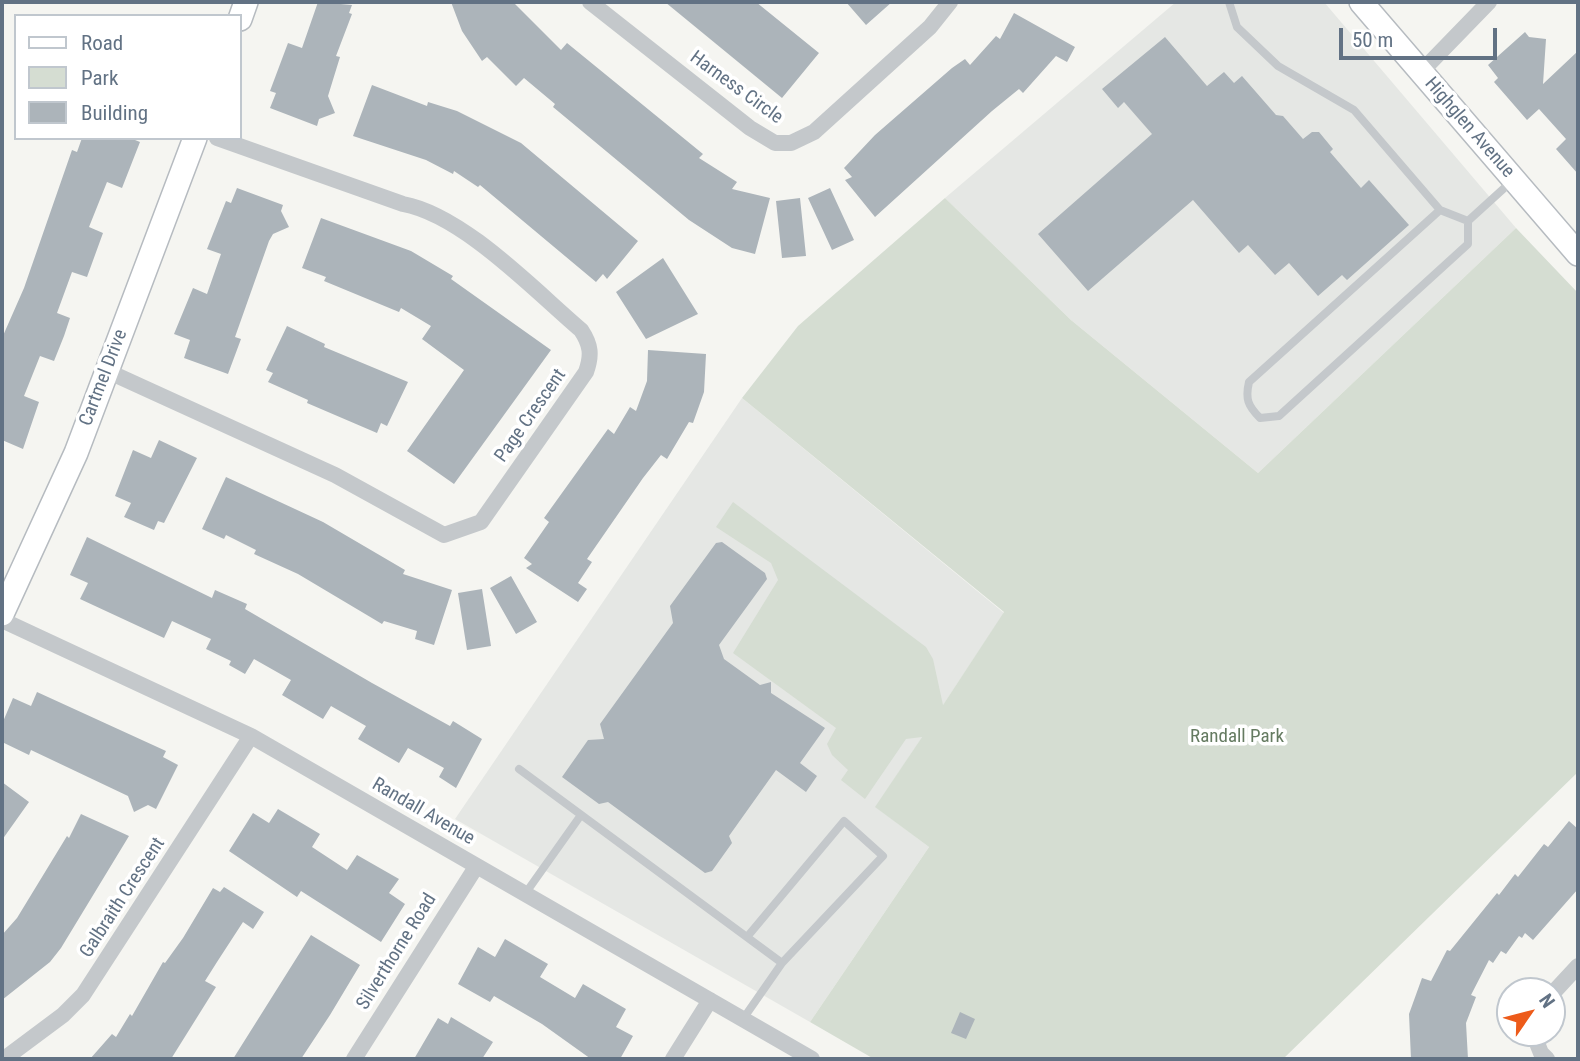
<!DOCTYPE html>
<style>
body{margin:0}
#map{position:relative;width:1580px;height:1061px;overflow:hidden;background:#f5f5f1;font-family:"Roboto Condensed",sans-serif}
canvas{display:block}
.frame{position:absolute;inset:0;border:4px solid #627284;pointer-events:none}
.legend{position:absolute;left:14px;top:14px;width:228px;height:126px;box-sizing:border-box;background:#fff;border:2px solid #c0c7ce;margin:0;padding:9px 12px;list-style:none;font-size:21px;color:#627284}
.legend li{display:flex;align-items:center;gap:14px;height:35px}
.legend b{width:35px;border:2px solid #c0c7ce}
.north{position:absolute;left:1496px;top:977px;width:70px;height:70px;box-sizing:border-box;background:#fff;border:2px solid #c0c7ce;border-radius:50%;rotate:55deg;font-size:19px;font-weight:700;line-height:28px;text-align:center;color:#627284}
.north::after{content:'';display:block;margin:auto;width:24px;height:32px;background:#ed5b1a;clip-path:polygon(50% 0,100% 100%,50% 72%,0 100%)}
.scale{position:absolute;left:1339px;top:28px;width:158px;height:32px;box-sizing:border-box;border:4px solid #627284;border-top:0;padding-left:9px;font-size:21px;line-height:24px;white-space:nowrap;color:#627284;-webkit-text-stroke:5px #fff;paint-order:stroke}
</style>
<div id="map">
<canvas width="1580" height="1061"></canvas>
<div class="frame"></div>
<ul class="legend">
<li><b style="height:9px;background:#fff"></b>Road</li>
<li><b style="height:19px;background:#d5ddd2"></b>Park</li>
<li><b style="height:19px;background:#acb4ba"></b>Building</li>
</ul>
<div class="north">N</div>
<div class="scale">50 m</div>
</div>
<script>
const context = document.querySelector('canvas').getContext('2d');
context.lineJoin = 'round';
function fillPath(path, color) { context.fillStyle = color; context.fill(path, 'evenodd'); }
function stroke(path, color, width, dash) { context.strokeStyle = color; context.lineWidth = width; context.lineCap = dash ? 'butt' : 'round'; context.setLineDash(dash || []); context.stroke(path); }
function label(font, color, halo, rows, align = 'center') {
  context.font = font + ' "Roboto Condensed",sans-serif'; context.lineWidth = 7; context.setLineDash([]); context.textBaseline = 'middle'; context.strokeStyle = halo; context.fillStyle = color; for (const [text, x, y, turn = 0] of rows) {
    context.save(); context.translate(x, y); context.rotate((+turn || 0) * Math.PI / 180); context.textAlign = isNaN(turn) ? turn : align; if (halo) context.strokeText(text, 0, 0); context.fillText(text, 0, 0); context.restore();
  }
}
fillPath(new Path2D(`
 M1176 2H1324L1516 228 1258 473 1071 320 945 198Z
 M742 398 1004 613 876 807 929 847 810 1022 455 819Z`), '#e5e7e4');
fillPath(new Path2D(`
 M945 198 1071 320 1258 473 1516 228 1578 293V772L1283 1059H874L810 1022 929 847 875 807 922 737 906 739 865 799 841 780 848 770 832 755 827 744 836 728 733 653 778 580 771 563 716 527 733 502 926 647 933 659 943 705 1004 612 742 398 798 326Z`), '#d5ddd2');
fillPath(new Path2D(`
 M318 2 352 5 349 13 352 14 336 56 340 57 328 96 335 113 319 119 317 126 270 108 276 93 270 91 288 43 302 48Z
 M451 2H513L561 50 567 43 703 154 699 158 737 182 732 189 770 198 755 254 732 248 689 220 553 107 555 104 524 78 516 86 487 57 482 61 462 31Z
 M665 2H756L819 53 782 98Z
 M846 2H892L866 25Z
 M1014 13 1075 47 1067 62 1056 56 1023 93 1019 89 992 111 875 217 845 180 852 177 844 168 875 135 952 68 965 59 970 65 996 36 1000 39Z
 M1525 32 1529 37 1546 39 1543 84 1578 51V174L1556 149 1566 139 1539 109 1527 120 1494 82 1498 78 1488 65Z
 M1165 37 1207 86 1224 72 1234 83 1242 76 1276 115 1283 116 1303 139 1312 132H1319L1333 149 1330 152 1361 188 1369 180 1409 225 1347 280 1342 275 1318 296 1289 263 1275 275 1248 245 1239 253 1193 200 1088 291 1038 234 1152 134 1124 102 1118 108 1102 89Z
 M372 85 427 106 428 102 457 111 521 143 638 241 607 279 603 274 596 282 480 185 478 187 454 171 453 174 426 160 353 136Z
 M82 138H130L140 142 122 188 107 182 89 227 103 233 87 277 72 272 57 313 70 318 64 336 54 361 40 356 24 396 39 402 23 449 2 440V338L24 288 72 150 77 152Z
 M237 188 283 205 281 211 289 227 273 234 269 241 235 337 241 339 228 374 184 358 190 340 174 334 193 288 207 294 221 254 207 249 226 201 231 203Z
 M830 188 854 240 832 250 808 198Z
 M800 198 806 256 782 258 776 201Z
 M321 218 411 251 453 276 451 279 551 350 454 484 407 451 464 370 422 339 431 326 401 308 399 312 324 281 326 277 302 268Z
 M663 258 698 314 646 339 616 292Z
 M287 326 325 344 324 347 408 382 387 426 381 423 377 433 307 403 308 400 268 382 273 373 266 370Z
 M648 350 706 354 704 392 693 423 689 422 667 459 661 455 643 478 587 559 592 562 578 583 587 589 578 602 526 568 532 564 524 558 549 522 544 518 608 429 614 434 630 407 636 411 647 381Z
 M159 440 197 458 164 523 158 521 154 530 124 517 131 503 115 496 133 450 151 458Z
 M226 477 323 522 405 570 403 574 452 590 434 645 415 639 417 631 384 621 382 624 298 574 254 554 256 550 226 535 224 539 202 529Z
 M87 537 212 598 215 590 247 604 245 609 372 683 450 726 453 721 482 739 456 788 439 777 444 768 408 748 399 763 358 739 366 726 331 706 323 719 282 695 291 680 254 659 245 674 229 665 231 661 206 649 211 639 172 621 164 638 80 599 88 583 70 575Z
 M722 542 765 573 767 579 719 645 724 659 760 685 771 682V693L825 728 800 763 817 776 806 792 776 770 729 836 732 843 712 871 705 873 608 802 599 804 562 777 588 740 604 739 600 724 673 623 670 606 716 543Z
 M511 576 537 622 516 634 490 588Z
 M482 589 491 646 467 650 458 593Z
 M37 692 166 751 163 757 178 765 156 809 148 805 134 812 128 796 31 750 29 755 2 742V724L13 698 31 706Z
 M2 782 29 802 2 840Z
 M278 809 320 834 312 847 347 870 357 855 399 879 389 893 405 904 381 942 301 891 297 897 229 851 253 813 269 823Z
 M81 814 129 836 61 948 50 962 2 1000V935L17 918 67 836 69 838Z
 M1569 821 1578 829V889L1533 940 1525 933 1522 938 1519 936 1506 954 1501 951 1493 963 1489 960 1471 995 1476 997 1466 1023 1468 1059H1411L1409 1014 1422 978 1431 981 1447 950 1450 951 1497 893 1499 895 1515 874 1518 877 1544 844 1548 847Z
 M224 887 264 912 253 929 243 922 217 962 205 981 216 987 171 1059H90L112 1034 116 1037 130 1014 132 1016 163 962 165 963 183 938 213 888 220 892Z
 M311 935 360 965 330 1015 301 1059H233Z
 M505 939 548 964 540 977 575 998 583 984 626 1009 616 1027 633 1036 620 1059H591L542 1024 494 996 490 1002 458 984 478 947 495 957Z
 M960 1012 975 1019 966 1039 951 1033Z
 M451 1017 493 1042 482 1059H414L438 1018 448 1024Z`), '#acb4ba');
const secondary = new Path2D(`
 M1361 2 1578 254
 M240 19 246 2
 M2 614 76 453 195 138`);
stroke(secondary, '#b6bbc0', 26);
stroke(new Path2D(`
 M1229 2 1237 27 1278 66 1354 110 1440 210
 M1468 221V244L1279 416 1260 418C1248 406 1245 399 1249 382L1440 210 1468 221 1512 181
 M519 769 782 963 743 1019
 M525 894 581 815
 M747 937 844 821 883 856 782 963`), '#c4c8cb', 8);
stroke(new Path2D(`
 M590 2 750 128 775 143H791L814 132 930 27 950 2
 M1421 72 1489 2
 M107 371 335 475 444 535 481 522 586 372C592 355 591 345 581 330 534 290 463 215 403 204L217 138
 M2 620 251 736 812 1059
 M1552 994 1578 966
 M1533 1033 1541 1053 1547 1059
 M4 1059 63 1015 83 995 251 736
 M354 1059 476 867
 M673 1059 710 1000`), '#c4c8cb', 16);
stroke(secondary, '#fff', 23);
label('19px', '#627284', '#fff', [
 ["Harness Circle",736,88,36],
 ["Highglen Avenue",1469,128,49],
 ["Cartmel Drive",104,378,-69],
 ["Page Crescent",531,416,-55],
 ["Randall Avenue",423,812,30],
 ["Galbraith Crescent",123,898,-57],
 ["Silverthorne Road",397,952,-58]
]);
label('19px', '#657b61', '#fff', [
 ["Randall Park",1237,737]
]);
</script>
